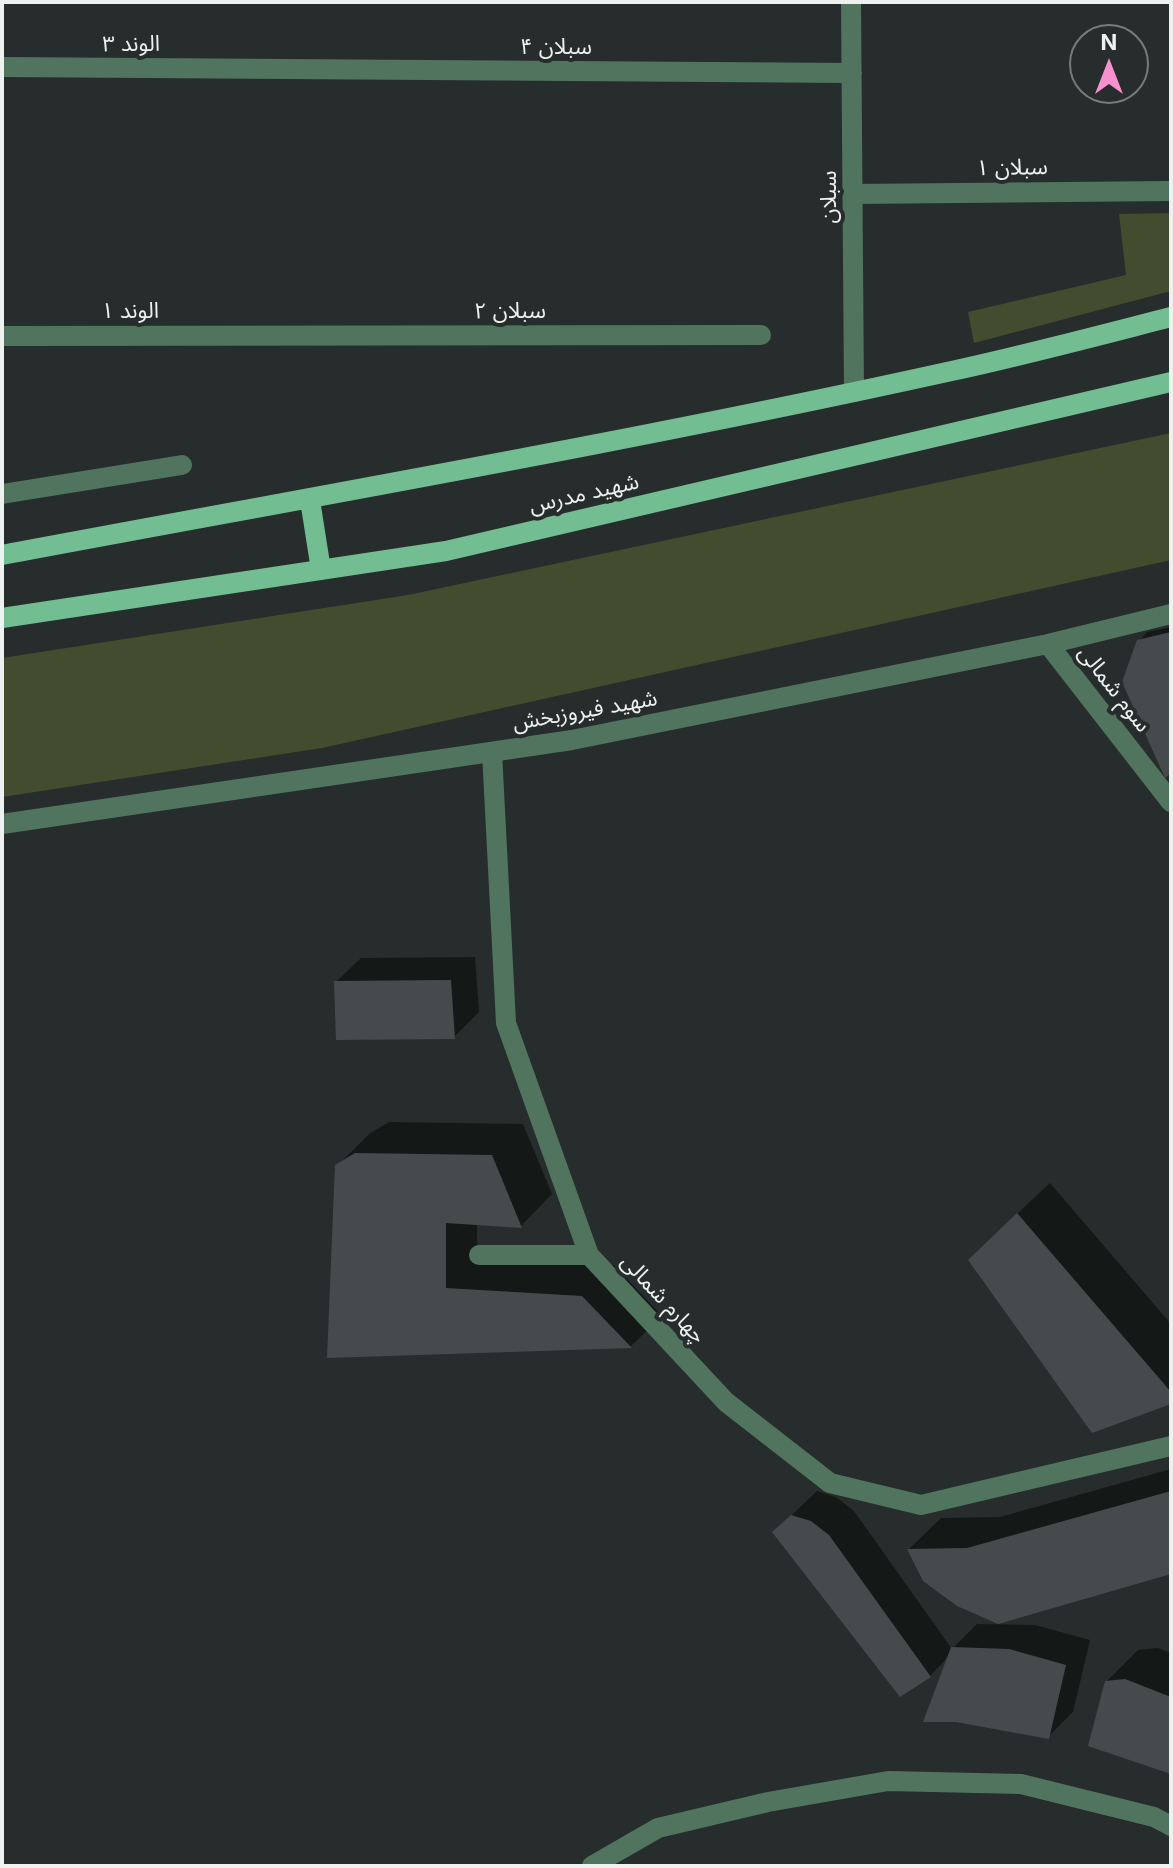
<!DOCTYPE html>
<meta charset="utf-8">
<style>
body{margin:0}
#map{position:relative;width:1173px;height:1868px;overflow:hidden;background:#272d2c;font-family:Inter,sans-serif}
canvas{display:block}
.frame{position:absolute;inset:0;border:4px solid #edf2f1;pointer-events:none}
.north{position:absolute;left:1069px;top:24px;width:80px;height:80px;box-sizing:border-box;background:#272d2c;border:2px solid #767c7b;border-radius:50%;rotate:0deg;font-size:22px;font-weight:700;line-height:32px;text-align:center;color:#edf2f1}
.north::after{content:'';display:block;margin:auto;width:28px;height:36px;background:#f790ce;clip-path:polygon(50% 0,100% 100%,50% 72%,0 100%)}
</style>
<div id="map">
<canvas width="1173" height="1868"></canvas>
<div class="frame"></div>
<div class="north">N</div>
</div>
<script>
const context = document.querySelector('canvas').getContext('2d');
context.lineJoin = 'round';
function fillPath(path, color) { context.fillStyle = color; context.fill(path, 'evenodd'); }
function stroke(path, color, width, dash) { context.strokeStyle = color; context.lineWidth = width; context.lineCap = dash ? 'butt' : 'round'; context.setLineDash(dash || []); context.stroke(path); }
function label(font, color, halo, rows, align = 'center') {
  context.font = font + ' Inter,"Noto Sans Arabic",sans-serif'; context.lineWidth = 8; context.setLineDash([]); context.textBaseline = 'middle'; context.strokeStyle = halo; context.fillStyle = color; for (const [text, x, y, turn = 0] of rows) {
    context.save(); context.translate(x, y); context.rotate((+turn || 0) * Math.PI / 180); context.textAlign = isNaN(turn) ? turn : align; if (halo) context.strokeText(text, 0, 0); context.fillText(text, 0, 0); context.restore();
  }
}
fillPath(new Path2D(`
 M1171 213V291L974 343 968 312 1126 275 1119 214Z
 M1171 433V560L322 748 2 797V658L408 595Z`), '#414d2e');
fillPath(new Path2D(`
 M1171 627V771L1139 641 1147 632Z
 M475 957 479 1012 454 1037 336 982 361 958Z
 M389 1122 523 1124 552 1194 521 1226 477 1223V1257L614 1265 662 1316 631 1346 330 1356 337 1166 369 1134Z
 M1050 1183 1171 1324V1402L1002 1228Z
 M1171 1469V1572L909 1549 941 1518 1000 1517Z
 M817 1491 836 1497 854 1511 952 1649 977 1624 1035 1625 1090 1640 1073 1712 1048 1737 956 1720 950 1655 930 1676 774 1532Z
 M1158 1648 1171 1653V1772L1106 1682 1138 1650Z`), '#0007');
fillPath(new Path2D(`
 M1171 632V773L1165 778 1122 682 1137 640Z
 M451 980 455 1039 336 1040 334 981Z
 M355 1153 492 1155 522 1228 446 1223V1288L582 1296 632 1348 327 1358 335 1165Z
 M1017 1213 1171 1392V1404L1092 1433 968 1260Z
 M1171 1491V1574L998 1624 957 1606 923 1581 907 1549 967 1548Z
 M791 1515 811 1521 829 1535 931 1677 900 1697 772 1532Z
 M951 1647 1009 1649 1066 1665 1049 1739 956 1722H923Z
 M1125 1679 1171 1697V1774L1088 1746 1105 1681Z`), '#454b4d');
stroke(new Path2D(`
 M851 2 854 392
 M2 67 852 73
 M854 194 1171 191
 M2 336 761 335
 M2 494 182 465
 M1048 644 1171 802
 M492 752 506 1023 589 1255 726 1402 830 1483 921 1505 1171 1446
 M2 824 572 740 1048 644 1171 614
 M479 1255H589
 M592 1866 658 1828 768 1802 888 1781 1021 1784 1154 1817 1171 1826`), '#51745f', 20);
stroke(new Path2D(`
 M310 500 321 570
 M2 555C317 496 634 441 947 372 1022 356 1097 336 1171 317
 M2 618 446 551 1171 382`), '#72bd91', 20);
label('22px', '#edf2f1', '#272d2c', [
 ["الوند ۳",131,44],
 ["سبلان ۴",556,47],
 ["سبلان ۱",1012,168,-1],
 ["سبلان",829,197,-90],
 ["الوند ۱",130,311],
 ["سبلان ۲",510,311],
 ["شهید مدرس",584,494,-13],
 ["سوم شمالی",1114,689,52],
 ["شهید فیروزبخش",585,711,-10],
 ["چهارم شمالی",663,1299,47]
]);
</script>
